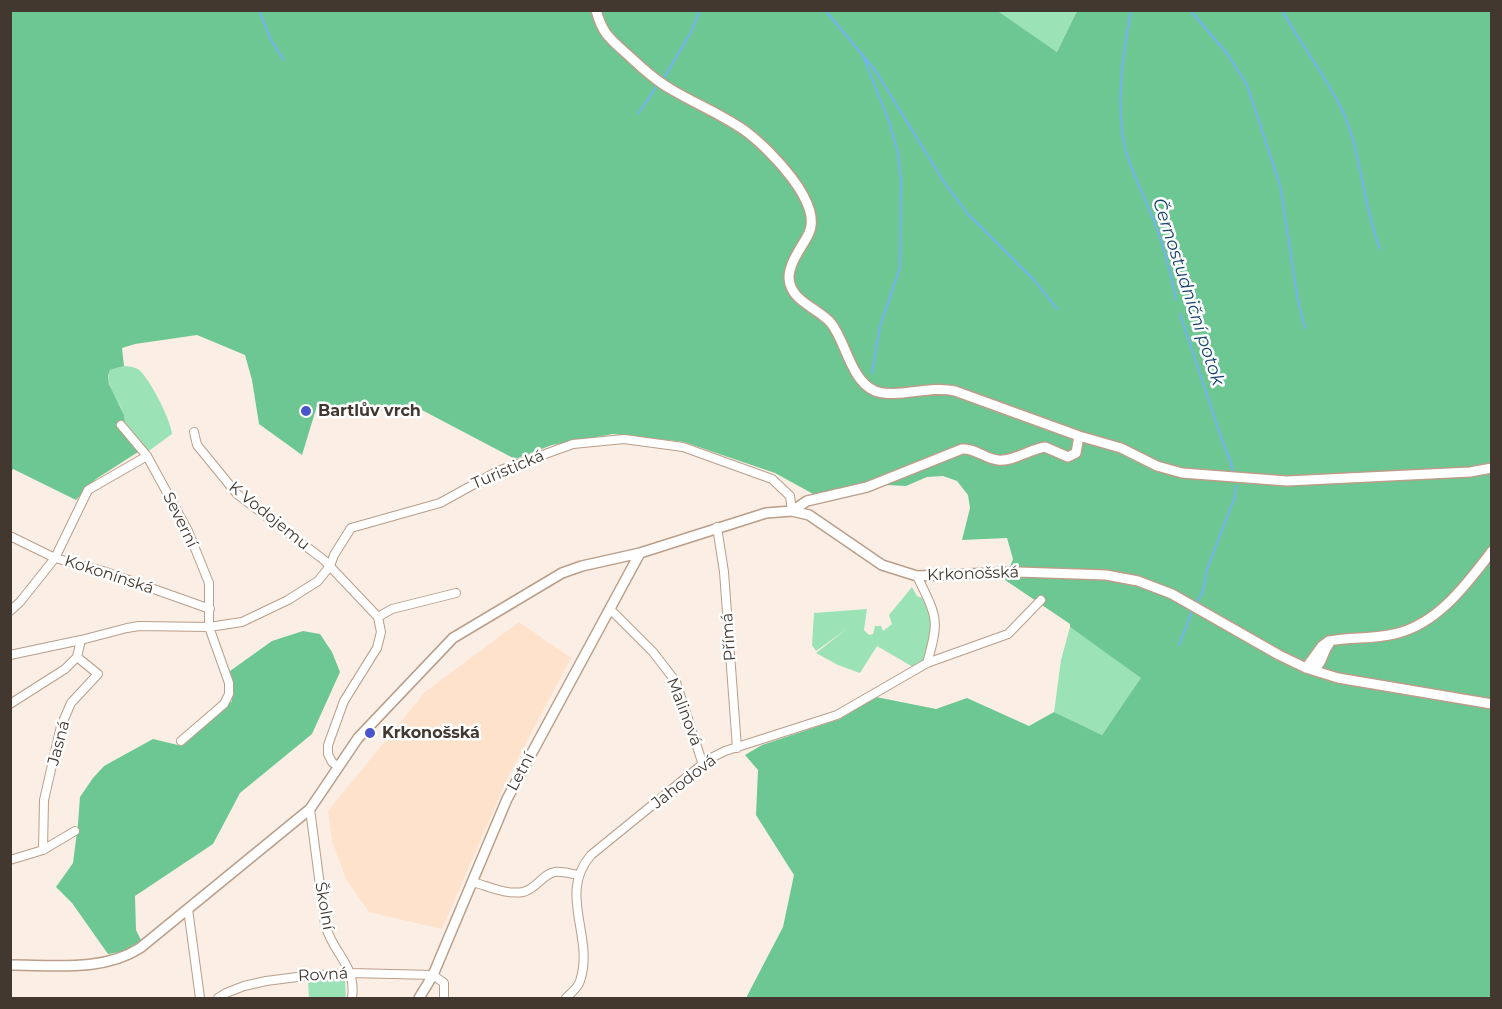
<!DOCTYPE html>
<meta charset="utf-8">
<style>
body{margin:0}
#map{position:relative;width:1502px;height:1009px;overflow:hidden;background:#fbeee5;font-family:Montserrat,sans-serif}
canvas{display:block}
.frame{position:absolute;inset:0;border:12px solid #43382f;pointer-events:none}
</style>
<div id="map">
<canvas width="1502" height="1009"></canvas>
<div class="frame"></div>
</div>
<script>
const context = document.querySelector('canvas').getContext('2d');
context.lineJoin = 'round';
function fillPath(path, color) { context.fillStyle = color; context.fill(path, 'evenodd'); }
function stroke(path, color, width, dash) { context.strokeStyle = color; context.lineWidth = width; context.lineCap = dash ? 'butt' : 'round'; context.setLineDash(dash || []); context.stroke(path); }
function label(font, color, halo, rows, align = 'center') {
  context.font = font + ' Montserrat,sans-serif'; context.lineWidth = 5; context.setLineDash([]); context.textBaseline = 'middle'; context.strokeStyle = halo; context.fillStyle = color; for (const [text, x, y, turn = 0] of rows) {
    context.save(); context.translate(x, y); context.rotate((+turn || 0) * Math.PI / 180); context.textAlign = isNaN(turn) ? turn : align; if (halo) context.strokeText(text, 0, 0); context.fillText(text, 0, 0); context.restore();
  }
}
fillPath(new Path2D(`
 M519 622 571 658 508 777 442 929 369 912 346 879 332 841 328 811 425 692Z`), '#ffe2cb');
fillPath(new Path2D(`
 M996 11H1077L1057 52Z
 M124 366C128 366 134 367 138 369 149 377 171 420 172 434L146 453C142 442 131 436 126 425 122 419 125 422 124 416 120 400 104 386 110 370Z
 M912 587 917 596 922 598 930 610 934 622 927 654 924 659 913 667 877 646 860 673 838 665 816 653 847 629 816 651 812 645 814 613 867 609 864 630 869 635 873 634 875 626H881L883 631 892 624 889 615Z
 M1070 627 1142 678 1102 735 1054 712 1061 660Z
 M345 979 346 998H309L308 980Z`), '#9ce2b7');
fillPath(new Path2D(`
 M996 10 1057 52 1077 11H1491V998H746L783 927 794 875 756 815 758 770 745 755 762 745 840 719 876 697 936 709 967 698 1029 726 1054 712 1102 735 1141 678 1070 627V624L1005 580 1013 559 1007 538 962 540 970 508 968 495 957 481 943 476 927 477 906 486 867 484 815 495 775 473 684 442 613 434 552 445 515 459 418 408 370 411 317 406 302 455 259 424 252 380 245 355 197 335 135 344 122 348 124 366 110 370 108 376 109 384 124 415 125 425 143 446 138 452 96 479 76 500 13 469 11 473V11Z
 M303 631 320 634 332 652 340 672 312 734 240 793 213 844 135 896 136 930 141 940 126 951 108 954 72 903 56 887 73 863 78 824 80 797 93 778 104 766 153 739 182 746 232 701 230 671 272 641Z`), '#6dc793');
stroke(new Path2D(`
 M259 10 271 40 284 60
 M825 10 875 70 944 182 967 213 1034 280 1057 309
 M1131 10C1123 55 1115 103 1125 148 1132 173 1144 196 1154 221 1164 247 1171 273 1176 300
 M1190 10 1229 56 1247 85 1280 185 1298 301 1305 328
 M1282 10C1301 46 1328 78 1344 114 1362 157 1363 205 1380 249
 M863 56 889 121 898 153 901 180 900 268 880 326 872 373
 M664 78 691 32 700 10
 M638 114 657 86
 M1180 314 1223 443 1231 462 1233 474
 M1196 604 1203 591 1207 569 1235 497 1236 486
 M1179 645 1193 609`), '#74b2f5', 2);
const minor = new Path2D(`
 M121 425 147 456 188 531 209 583V627L229 683V694L224 704 181 741
 M194 432 197 445 237 494 324 560 378 617 381 632 377 648 344 701 328 745V754L332 762 337 766
 M717 527 724 572 737 748
 M10 536 55 558 103 571 210 609
 M917 576C937 617 940 619 927 663
 M610 609 653 652 676 682 703 765
 M10 611 20 602 55 558 88 490 147 456
 M378 617 392 609 456 593
 M10 655 81 640 127 628 139 626 209 627 242 622 288 600 318 581 330 566 334 555 351 528 440 503 498 471 573 444 624 439 683 447 772 479 790 496 792 511
 M10 704 65 669 77 657 81 640
 M310 809 325 924C332 953 357 965 352 998
 M43 850 44 800 61 726 71 703 98 674 77 657
 M10 860 43 850 75 831
 M472 882C488 886 506 895 523 892 537 889 542 874 555 872 562 871 571 874 578 875
 M188 909 200 998
 M218 998 226 993 244 986 266 981 305 976 351 973 433 975 444 983V998
 M566 998C571 993 578 988 580 981 595 937 557 894 591 855L709 759 725 751 837 715 927 663 1008 634 1041 600`);
const tertiary = new Path2D(`
 M596 10C602 33 610 39 627 54 640 66 653 79 669 88 695 104 724 115 748 133 770 150 823 203 809 233 803 246 789 262 789 278 790 301 818 308 831 323 846 342 851 381 875 391 897 399 929 385 955 391L1079 436 1121 448 1157 466 1182 473 1287 481 1470 472 1492 468
 M792 511 807 501 867 487 962 449C976 448 985 459 998 460 1013 462 1030 449 1045 447L1068 457 1076 453 1079 436
 M1306 668 1322 646 1329 641C1351 637 1373 639 1394 634 1437 625 1467 584 1492 551
 M1313 670C1323 663 1322 653 1329 644
 M10 965C53 965 103 972 140 948L310 809 358 738 453 638 562 573 582 566 640 553 766 513 792 511 809 515 882 565 917 576 1018 572 1106 575 1138 581 1172 594 1279 655 1306 668 1338 678 1492 704
 M419 998 433 975 507 799 640 553`);
stroke(minor, '#ba9e88', 10);
stroke(tertiary, '#ba9e88', 12);
stroke(minor, '#fff', 8);
stroke(tertiary, '#fff', 9);
for (const [x, y, r, color] of [
 [306,411,6,"#4a54ca"],
 [370,733,6,"#4a54ca"]
]) { const dot = new Path2D(); dot.arc(x, y, r, 0, 2 * Math.PI); context.fillStyle = color; context.fill(dot); stroke(dot, '#fff', 2); }
label('bold 16px', '#43382f', '#fff', [
 ["Bartlův vrch",318,411],
 ["Krkonošská",382,733]
], 'left');
label('16px', '#43382f', '#fff', [
 ["Turistická",508,470,-23],
 ["K Vodojemu",269,516,39],
 ["Severní",180,520,64],
 ["Krkonošská",973,574,-2],
 ["Kokonínská",109,575,18],
 ["Přímá",729,637,-94],
 ["Malinová",684,712,69],
 ["Jasná",59,743,-75],
 ["Letní",521,772,-62],
 ["Jahodová",684,782,-38],
 ["Školní",324,906,80],
 ["Rovná",323,975,-3]
]);
label('italic 18px', '#19446f', '#fff', [
 ["Černostudniční potok",1188,292,72]
]);
</script>
